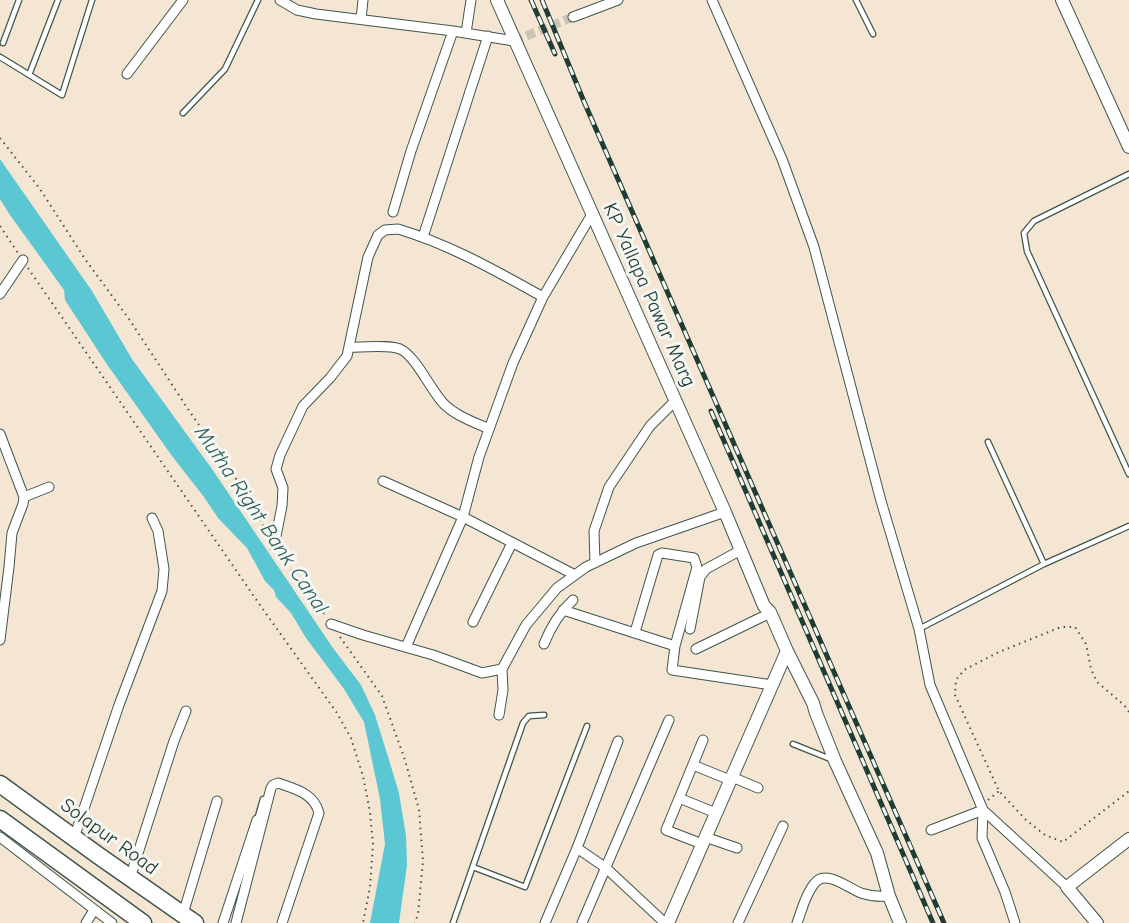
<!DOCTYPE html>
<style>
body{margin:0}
canvas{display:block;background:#f4e6d3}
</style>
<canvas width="1129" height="923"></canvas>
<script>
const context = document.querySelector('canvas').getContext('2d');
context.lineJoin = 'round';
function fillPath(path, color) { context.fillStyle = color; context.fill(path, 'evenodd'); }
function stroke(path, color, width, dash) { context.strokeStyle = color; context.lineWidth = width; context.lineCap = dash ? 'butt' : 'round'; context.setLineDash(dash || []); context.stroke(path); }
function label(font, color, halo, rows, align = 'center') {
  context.font = font + ' "Comic Neue",sans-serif'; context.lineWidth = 6; context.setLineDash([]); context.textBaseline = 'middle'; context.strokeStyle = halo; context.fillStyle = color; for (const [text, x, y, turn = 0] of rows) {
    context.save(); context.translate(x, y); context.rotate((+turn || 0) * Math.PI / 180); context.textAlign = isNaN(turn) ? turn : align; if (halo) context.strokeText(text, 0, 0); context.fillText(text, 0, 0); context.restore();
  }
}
fillPath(new Path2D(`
 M0 159 92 291 132 359 212 469 333 648 361 685 375 715 389 760 399 793 406 836 407 865 399 923H370L385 844 380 799 364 722 344 689 306 638 291 613 276 597 274 590 265 581 247 548 218 518 204 497 172 456 106 363 65 300 64 290 10 215 0 199Z`), '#5bc7d3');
stroke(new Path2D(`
 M514 41 573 17`), '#c9c4b3', 9, [9, 4.5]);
const lane = new Path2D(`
 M856 0 873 34
 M3 43 19 0
 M0 57 62 95 92 0
 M29 75 58 0
 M183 113 225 69 258 0
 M1129 174 1034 221 1024 233 1027 251 1129 474
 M988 442 1044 564
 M919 629 1044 564 1129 526
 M793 744 833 760
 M257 820 263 799
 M473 867 525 887 587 726
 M453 923 523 723 529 716 544 715`);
const street = new Path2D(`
 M280 0 297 10 316 14 453 31 514 41
 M712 0 782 159 814 247 881 501 919 629 930 685 983 810 982 838 1005 892 1015 923
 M573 17 618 0
 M361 19 363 0
 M466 33 471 0
 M127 74 183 0
 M393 212 411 151 453 31
 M423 237 488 36
 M0 294 23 260
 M349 347C364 348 387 344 400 349 416 356 431 391 444 404 456 416 474 422 489 429
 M0 434 24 497 23 504 12 533 9 567 0 640
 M383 481 463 517 575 575
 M24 497 49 487
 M274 546 282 506 283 488 276 469 280 455 303 406 330 378 347 356 368 257 378 235 385 230 398 229C449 244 496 271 543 297
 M595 563 594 531 609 487 650 426 675 401
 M563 610 675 646 697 567 694 558 662 553 658 555 635 632
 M473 622 512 543
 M331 624 363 635 433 655 482 673 502 669
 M690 629 700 577 706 569 741 550
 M544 644C551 626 559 613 573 600
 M675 646 672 670 772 685
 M406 647 463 517 479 457 513 363 543 297 592 214
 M696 649 764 616
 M499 715 503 690 502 669 526 625 557 588 586 567 636 543 725 512
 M693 765 730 780
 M732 777 758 788
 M679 798 716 813
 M983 810 1067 887
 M931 830 983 810
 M0 837 112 923
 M705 837 737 848
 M74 838 119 705 162 591 164 569 158 531 152 518
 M702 844 666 830 703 740
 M577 848 606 868 665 923
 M130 878 174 741 186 711
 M183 914 217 801
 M86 923 94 910
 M223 923 257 820
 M236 923 271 788 273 785 278 783C295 789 314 793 319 813L282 923
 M545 923 577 848 618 741
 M582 923 669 720
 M738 923 783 826
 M797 923C802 910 805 895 814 884 825 868 848 888 861 893 870 896 879 897 889 896`);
const secondary = new Path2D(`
 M497 0 725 512 764 606 770 612 787 651 813 703 816 713 835 761 877 853 889 896 900 923
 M1062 0 1129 147
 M668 923 787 651
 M1097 923 1067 887 1129 839`);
const highway = new Path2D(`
 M0 784 99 856 195 923
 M0 819 143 923`);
stroke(lane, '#3f564c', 7);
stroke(street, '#3f564c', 11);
stroke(secondary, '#3f564c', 14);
stroke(highway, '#3f564c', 19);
stroke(new Path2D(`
 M0 138 40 189 85 259 129 319 190 412 250 499 266 532
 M0 226 18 253
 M28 268 262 608 337 713 351 738 363 776 370 812 373 844 370 887 363 923
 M280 555 325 615
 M340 637 382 696 405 760 419 810 423 861 418 914 415 923
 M1129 712 1124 705 1097 682 1091 669 1086 644 1075 627H1061L999 652 964 670 956 680 955 695 999 791 1026 820 1045 835 1063 842 1129 791
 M988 800 999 791`), '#3f564c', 2, [1.5, 4.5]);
stroke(lane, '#fff', 4.5);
stroke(street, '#fff', 9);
stroke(secondary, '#fff', 12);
stroke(highway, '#fff', 16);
const rail = new Path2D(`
 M531 0 555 54
 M542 0 585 104 944 923
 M711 411 933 923`);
stroke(rail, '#1f3d34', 5);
stroke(rail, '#f6f6f2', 3, [9]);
label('20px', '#1f3d34', '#f6f6f2', [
 ["KP Yallapa Pawar Marg",649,295,66],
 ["Solapur Road",109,837,36]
]);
label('italic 21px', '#2e605c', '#f6f6f2', [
 ["Mutha Right Bank Canal",261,520,56]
]);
</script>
